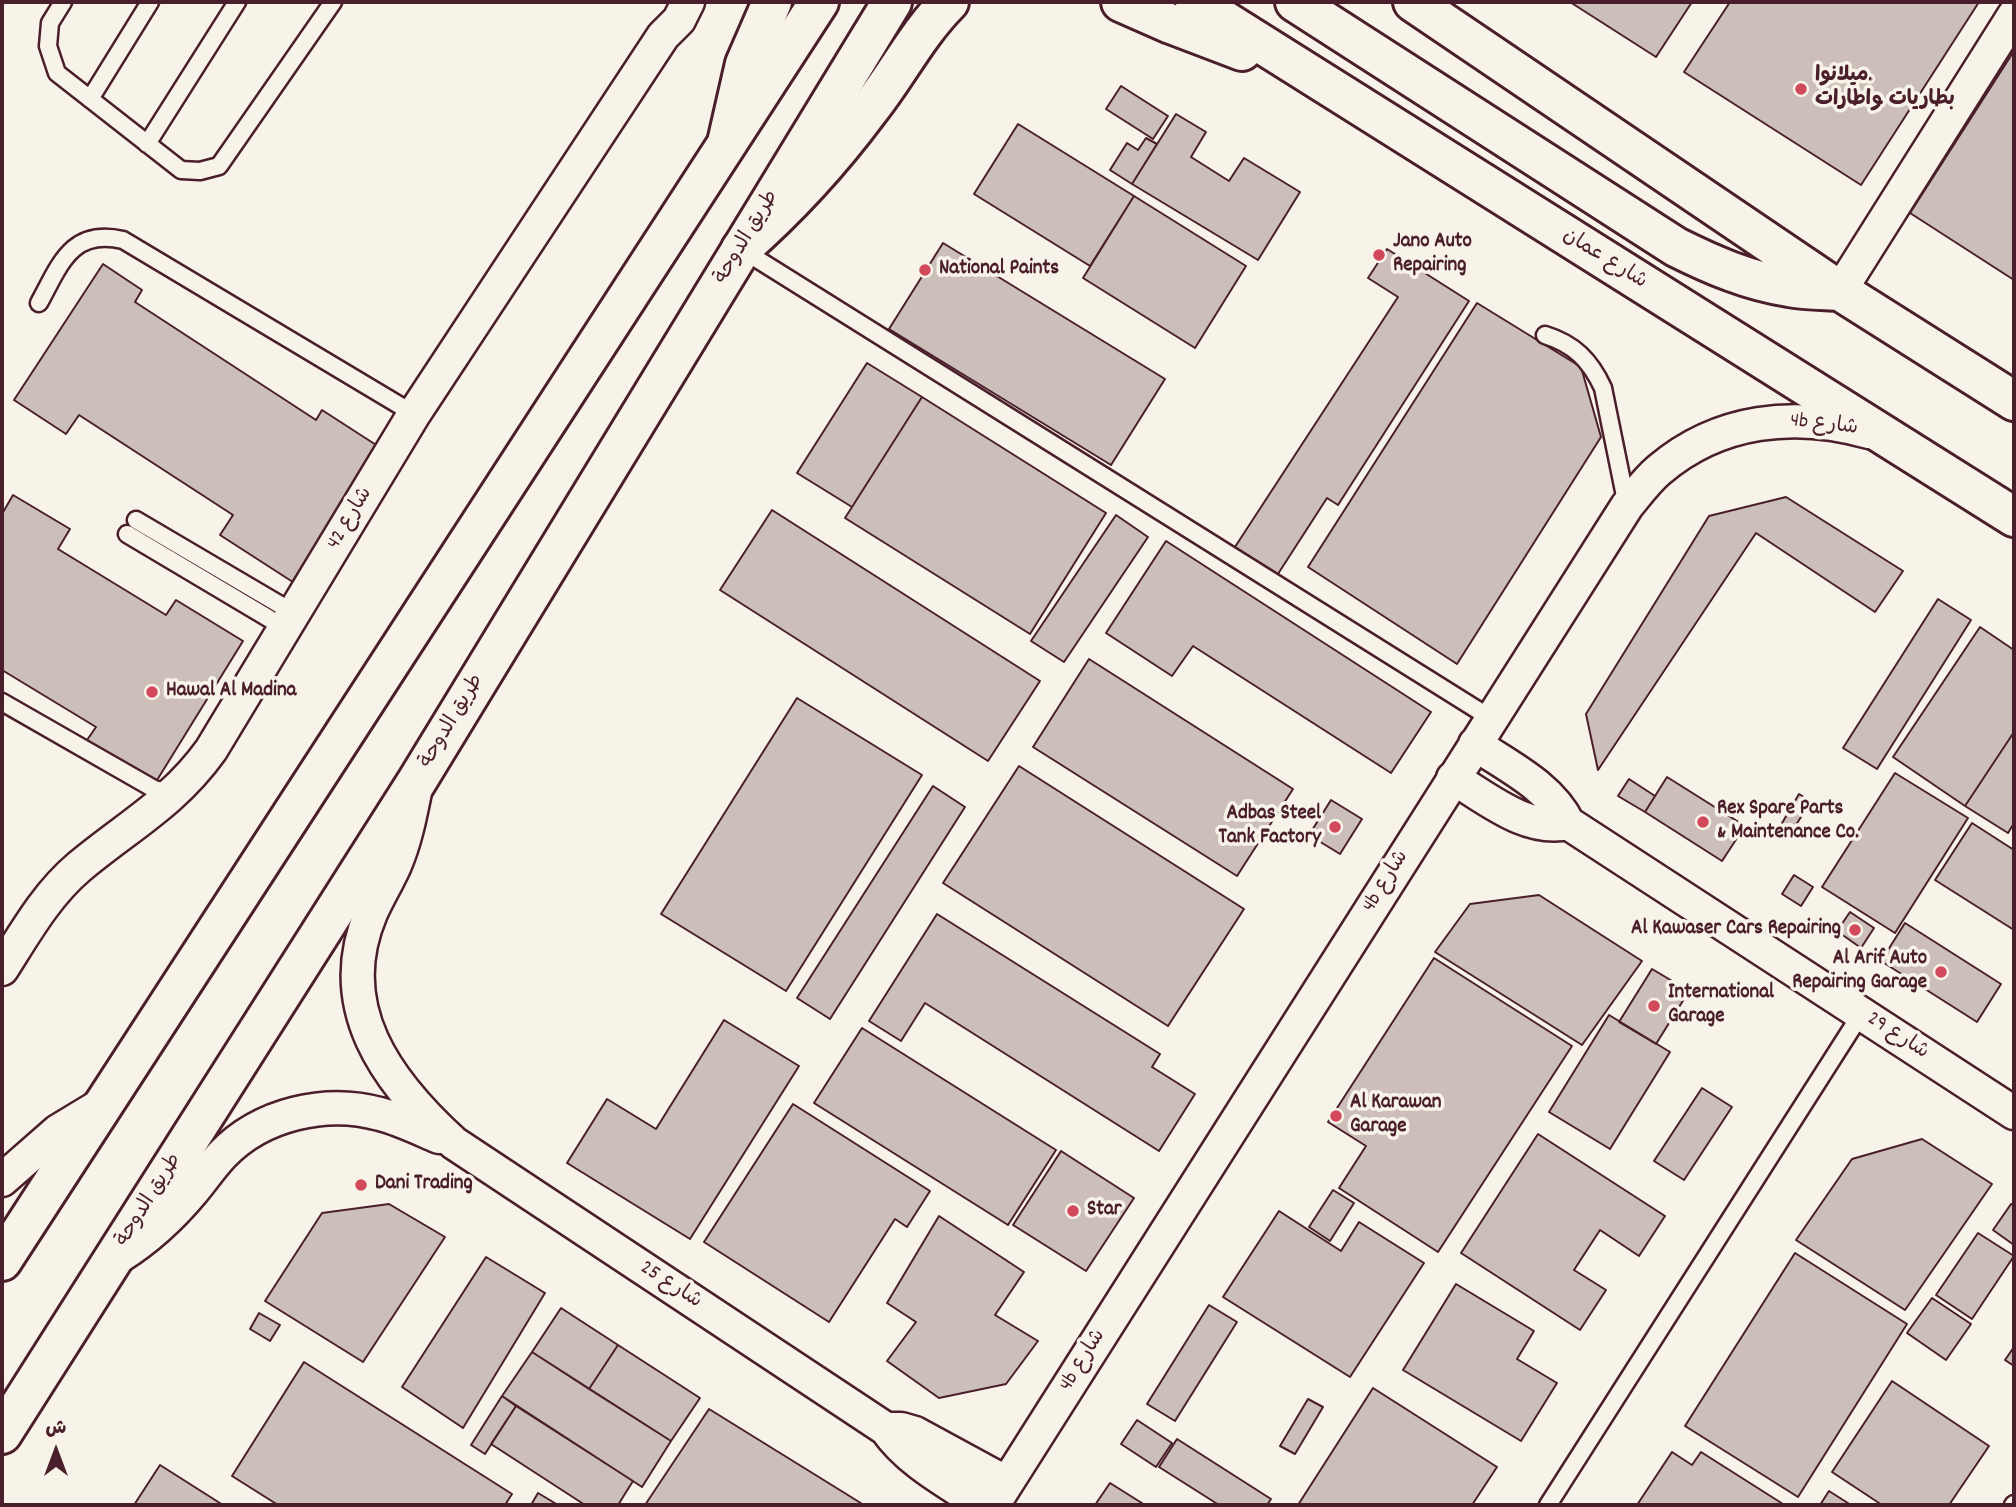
<!DOCTYPE html>
<meta charset="utf-8">
<style>
body{margin:0}
#map{position:relative;width:2016px;height:1507px;overflow:hidden;background:#f7f3e8;font-family:Dekko,"Playpen Sans Arabic",sans-serif}
canvas{display:block}
.frame{position:absolute;inset:0;border:4px solid #4a1f2b;pointer-events:none}
.north{position:absolute;left:21px;top:1416px;width:70px;height:70px;-webkit-text-stroke:5px #f7f3e8;paint-order:stroke;rotate:0deg;font-size:19px;font-weight:700;line-height:28px;text-align:center;color:#4a1f2b}
.north::after{content:'';display:block;margin:auto;width:24px;height:32px;background:#4a1f2b;clip-path:polygon(50% 0,100% 100%,50% 72%,0 100%)}
</style>
<div id="map">
<canvas width="2016" height="1507"></canvas>
<div class="frame"></div>
<div class="north">ش</div>
</div>
<script>
const context = document.querySelector('canvas').getContext('2d');
context.lineJoin = 'round';
function fillPath(path, color) { context.fillStyle = color; context.fill(path, 'evenodd'); }
function stroke(path, color, width, dash) { context.strokeStyle = color; context.lineWidth = width; context.lineCap = dash ? 'butt' : 'round'; context.setLineDash(dash || []); context.stroke(path); }
function label(font, color, halo, rows, align = 'center') {
  context.font = font + ' Dekko,"Playpen Sans Arabic",sans-serif'; context.lineWidth = 7; context.setLineDash([]); context.textBaseline = 'middle'; context.strokeStyle = halo; context.fillStyle = color; for (const [text, x, y, turn = 0] of rows) {
    context.save(); context.translate(x, y); context.rotate((+turn || 0) * Math.PI / 180); context.textAlign = isNaN(turn) ? turn : align; if (halo) context.strokeText(text, 0, 0); context.fillText(text, 0, 0); context.restore();
  }
}
const building = new Path2D(`
 M1570 2H1692L1656 57Z
 M1730 2H1979L1861 185 1684 72Z
 M2014 51V280L1910 213Z
 M1121 86 1168 116 1153 139 1106 109Z
 M1176 114 1206 132 1191 157 1229 181 1244 158 1300 192 1258 260 1132 184Z
 M1018 124 1134 196 1090 266 974 194Z
 M1146 138 1157 144 1132 184 1110 170 1127 143 1138 150Z
 M1134 196 1246 266 1195 348 1083 278Z
 M943 243 1165 379 1111 465 889 329Z
 M1387 249 1469 301 1338 505 1327 498 1276 577 1233 550 1398 297 1368 278Z
 M103 264 142 290 135 302 316 420 322 410 387 452 299 586 220 535 233 515 79 415 66 434 14 400Z
 M1477 303 1581 367 1601 437 1457 664 1308 567Z
 M867 363 922 397 852 507 797 473Z
 M922 397 1106 513 1030 634 845 518Z
 M13 495 70 529 58 549 166 615 176 600 243 641 154 785 85 743 96 727 2 670V514Z
 M1786 497 1903 571 1875 612 1756 533 1598 770 1586 714 1709 516Z
 M772 510 1040 681 988 761 720 590Z
 M1116 515 1148 537 1064 662 1031 641Z
 M1166 541 1431 712 1391 773 1193 646 1172 676 1106 633Z
 M1938 599 1971 620 1877 769 1843 748Z
 M1980 627 2014 650V732L1965 806 1893 757Z
 M1089 659 1293 789 1237 876 1033 747Z
 M797 698 922 775 786 991 661 914Z
 M2014 732V823L2008 833 1965 806Z
 M1019 766 1244 909 1168 1026 943 883Z
 M1895 773 1968 818 1895 933 1822 887Z
 M1667 777 1745 826 1722 861 1645 812Z
 M1629 779 1655 796 1645 812 1618 796Z
 M933 786 965 807 830 1019 797 998Z
 M1799 794 1811 801 1789 836 1778 830Z
 M1331 800 1362 819 1340 854 1309 835Z
 M1972 823 2014 850V930L1935 880Z
 M1794 875 1813 887 1801 906 1782 894Z
 M1539 895 1642 961 1582 1045 1435 952 1470 904Z
 M1850 912 1874 928 1861 948 1837 931Z
 M937 914 1160 1054 1152 1067 1195 1094 1159 1151 925 1003 901 1041 869 1021Z
 M1905 923 2001 984 1977 1022 1881 961Z
 M1434 958 1572 1046 1438 1252 1339 1188 1366 1146 1328 1122Z
 M1652 969 1689 991 1656 1044 1619 1022Z
 M1609 1015 1670 1052 1610 1149 1549 1112Z
 M724 1020 799 1066 690 1239 567 1163 607 1099 656 1129Z
 M862 1028 1056 1150 1008 1225 814 1103Z
 M1702 1088 1732 1107 1684 1180 1654 1161Z
 M793 1104 930 1191 907 1227 895 1219 829 1322 704 1242Z
 M1538 1134 1665 1216 1639 1256 1600 1230 1574 1270 1606 1290 1580 1330 1461 1253Z
 M1922 1139 1992 1184 1905 1310 1796 1240 1852 1159Z
 M1061 1151 1134 1198 1086 1271 1013 1225Z
 M1333 1190 1354 1203 1330 1241 1309 1227Z
 M389 1204 445 1237 363 1362 265 1301 322 1213Z
 M2011 1204 2014 1205V1245L1993 1230Z
 M1279 1211 1341 1251 1359 1222 1424 1263 1350 1377 1223 1297Z
 M939 1216 1024 1272 995 1315 1038 1341 1006 1384 939 1398 887 1361 916 1322 887 1303Z
 M1978 1233 2014 1256 1972 1319 1936 1295Z
 M1795 1253 1907 1324 1798 1497 1685 1426Z
 M486 1257 545 1293 463 1428 402 1387Z
 M1456 1284 1534 1331 1517 1359 1557 1383 1521 1441 1403 1370Z
 M1932 1298 1971 1324 1946 1360 1907 1333Z
 M1209 1305 1237 1322 1175 1421 1147 1404Z
 M561 1308 618 1345 589 1389 532 1352Z
 M259 1313 280 1325 270 1341 250 1329Z
 M618 1345 700 1398 671 1441 589 1389Z
 M2014 1347V1366L2005 1360Z
 M532 1352 671 1441 642 1487 502 1396Z
 M304 1362 512 1494 505 1505H278L232 1476Z
 M1892 1381 1989 1446 1949 1505H1882L1832 1472Z
 M1373 1388 1497 1467 1472 1505H1298Z
 M502 1396 516 1406 485 1454 471 1445Z
 M1308 1399 1323 1407 1295 1454 1280 1446Z
 M516 1406 633 1481 618 1505H585L491 1444Z
 M709 1409 864 1505H645Z
 M1137 1420 1172 1443 1156 1467 1121 1444Z
 M1177 1439 1271 1499 1267 1505H1219L1159 1467Z
 M1672 1452 1692 1465 1701 1452 1783 1504 1637 1505Z
 M160 1465 223 1505H134Z
 M1110 1483 1145 1505H1095Z
 M1829 1491 1851 1505H1820Z
 M538 1493 558 1505H531Z`);
fillPath(building, '#ccbfb9');
stroke(building, '#4a1f2b', 2);
const service = new Path2D(`
 M63 2 50 23 48 46 57 73 181 170 200 171 219 166 333 2
 M90 99 150 2
 M147 144 237 2
 M741 249 1492 719
 M39 303C60 265 71 228 123 240L414 414
 M1545 335C1574 344 1590 360 1603 388L1627 506
 M136 520 294 613
 M127 534 285 628
 M2 702 154 789 172 794
 M1548 1505 1861 1014
 M2013 1505 2014 1504`);
const minor = new Path2D(`
 M1840 291 2014 15
 M1475 744C1507 766 1550 786 1568 823L2014 1113
 M1453 778C1487 798 1526 832 1568 823
 M415 792C410 817 405 842 395 865 388 881 378 897 371 913 331 1007 387 1082 454 1143L886 1429C910 1463 948 1482 982 1505
 M2 969C25 933 46 895 79 867 128 826 173 803 211 750L414 414 663 36 679 20 688 2
 M2 1180 58 1131 101 1105
 M120 1256C147 1239 171 1217 192 1192 202 1180 211 1167 222 1155 261 1114 326 1099 380 1114 400 1119 420 1129 439 1137
 M886 1429H901L915 1433 1007 1483
 M993 1505 1627 506C1637 494 1647 480 1659 470 1719 419 1795 411 1869 432`);
const secondary = new Path2D(`
 M2 1261 819 2
 M2 1434 417 781 892 2`);
const primary = new Path2D(`
 M1121 2 1171 24 1242 51
 M1195 2 2014 517
 M1295 2 1676 247C1712 265 1749 281 1789 287 1805 290 1822 290 1838 291
 M1413 2 1840 291 2014 401
 M727 143 745 64 772 2
 M741 249C789 207 831 161 869 110 897 75 917 34 949 2`);
stroke(service, '#4a1f2b', 21);
stroke(minor, '#4a1f2b', 37);
stroke(secondary, '#4a1f2b', 44);
stroke(primary, '#4a1f2b', 44);
stroke(service, '#f7f3e8', 16);
stroke(minor, '#f7f3e8', 32);
stroke(secondary, '#f7f3e8', 38);
stroke(primary, '#f7f3e8', 38);
for (const [x, y, r, color] of [
 [1801,89,7,"#d1495b"],
 [1379,255,7,"#d1495b"],
 [925,270,7,"#d1495b"],
 [152,692,7,"#d1495b"],
 [1703,822,7,"#d1495b"],
 [1335,827,7,"#d1495b"],
 [1855,930,7,"#d1495b"],
 [1941,972,7,"#d1495b"],
 [1654,1006,7,"#d1495b"],
 [1336,1116,7,"#d1495b"],
 [361,1185,7,"#d1495b"],
 [1073,1211,7,"#d1495b"]
]) { const dot = new Path2D(); dot.arc(x, y, r, 0, 2 * Math.PI); context.fillStyle = color; context.fill(dot); stroke(dot, '#f7f3e8', 2.5); }
label('bold 21px', '#4a1f2b', '#f7f3e8', [
 ["ميلانوا.",1815,77],
 ["بطاريات واطارات",1815,101],
 ["Jano Auto",1393,243],
 ["Repairing",1393,267],
 ["National Paints",939,270],
 ["Hawal Al Madina",166,692],
 ["Rex Spare Parts",1717,810],
 ["& Maintenance Co.",1717,834],
 ["Adbas Steel",1321,815,"right"],
 ["Tank Factory",1321,839,"right"],
 ["Al Kawaser Cars Repairing",1841,930,"right"],
 ["Al Arif Auto",1927,960,"right"],
 ["Repairing Garage",1927,984,"right"],
 ["International",1668,994],
 ["Garage",1668,1018],
 ["Al Karawan",1350,1104],
 ["Garage",1350,1128],
 ["Dani Trading",375,1185],
 ["Star",1087,1211]
], 'left');
label('21px', '#4a1f2b', '#f7f3e8', [
 ["طريق الدوحة",748,238,-59],
 ["شارع عمان",1604,260,32],
 ["4b شارع",1824,426,7],
 ["شارع 42",351,519,-59],
 ["طريق الدوحة",453,722,-59],
 ["4b شارع",1387,882,-58],
 ["شارع 29",1897,1037,33],
 ["طريق الدوحة",150,1201,-58],
 ["شارع 25",670,1286,33],
 ["4b شارع",1084,1361,-58]
]);
</script>
